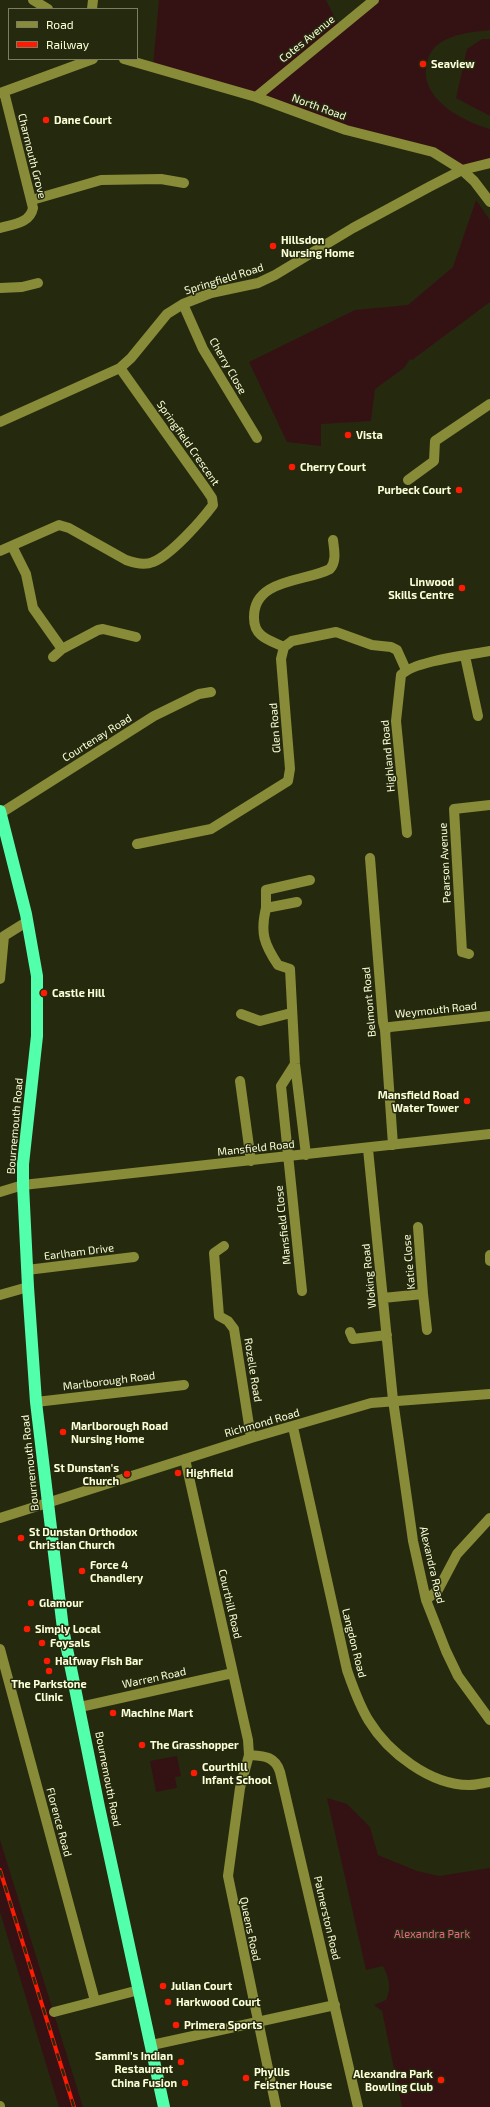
<!DOCTYPE html>
<style>
body{margin:0}
#map{position:relative;width:490px;height:2107px;overflow:hidden;background:#252a0f;font-family:"Exo 2",sans-serif}
canvas{display:block}
.legend{position:absolute;left:8px;top:8px;width:130px;height:52px;box-sizing:border-box;background:#252a0f;border:1px solid #7b7f5f;margin:0;padding:5px 7px;list-style:none;font-size:12px;color:#fbffd7}
.legend li{display:flex;align-items:center;gap:8px;height:20px}
.legend b{width:20px;border:1px solid #7b7f5f}
</style>
<div id="map">
<canvas width="490" height="2107"></canvas>
<ul class="legend">
<li><b style="height:5px;background:#888b38"></b>Road</li>
<li><b style="height:5px;background:#ff1b03"></b>Railway</li>
</ul>
</div>
<script>
const context = document.querySelector('canvas').getContext('2d');
context.lineJoin = 'round';
function fillPath(path, color) { context.fillStyle = color; context.fill(path, 'evenodd'); }
function stroke(path, color, width, dash) { context.strokeStyle = color; context.lineWidth = width; context.lineCap = dash ? 'butt' : 'round'; context.setLineDash(dash || []); context.stroke(path); }
function label(font, color, halo, rows, align = 'center') {
  context.font = font + ' "Exo 2",sans-serif'; context.lineWidth = 3; context.setLineDash([]); context.textBaseline = 'middle'; context.strokeStyle = halo; context.fillStyle = color; for (const [text, x, y, turn = 0] of rows) {
    context.save(); context.translate(x, y); context.rotate((+turn || 0) * Math.PI / 180); context.textAlign = isNaN(turn) ? turn : align; if (halo) context.strokeText(text, 0, 0); context.fillText(text, 0, 0); context.restore();
  }
}
fillPath(new Path2D(`
 M159 0H326L340 28 374 0H490V30C472 32 449 34 435 47 431 51 428 57 427 63 418 98 462 121 490 129V163L462 170 433 152 153 67Z
 M482 39H490V116L456 98 467 49Z
 M476 200 490 220V302L412 360 410 359 404 368 375 389 371 421 321 424V446L287 442 249 362 355 310 408 305 453 267Z
 M177 1756 181 1776 175 1777 177 1788 156 1792 150 1761Z
 M327 1798 347 1804 370 1827 378 1855 417 1871 439 1876 490 1868V2107H402L382 2011 374 2005 386 2000C392 1987 389 1979 383 1966L366 1970Z
 M0 1840 83 2107H59L0 1912Z`), '#341213');
stroke(new Path2D(`
 M33 0 48 9
 M92 9 93 0
 M124 59 256 97 346 130 433 152 462 170 474 181 490 202
 M0 93 93 59
 M256 97 374 0
 M32 200 101 180 161 179 184 183
 M0 228C14 224 30 223 33 208L4 92
 M0 288 22 287 38 283
 M183 304 203 349 257 438
 M0 422 120 368 131 358 167 314 183 304 211 293 258 283 275 275 353 228 429 187 462 170 490 163
 M408 480 434 461 435 441 490 404
 M12 546 26 574 33 608 62 649 98 630 103 629 136 637
 M0 551 59 525 69 528 126 560C134 563 144 566 153 562 171 555 201 521 213 505L212 498 206 489 120 368
 M284 647C269 640 254 637 254 618 253 578 306 582 330 569 337 561 334 549 333 540
 M465 656 478 716
 M53 657 62 649
 M1 813 154 716 199 694 211 692
 M407 833 396 721 401 675C414 661 469 655 490 651
 M137 844 211 829 288 781 290 769 281 659 284 647 292 641 336 632 372 645 391 647 397 650 406 670
 M370 858 383 1022 385 1030 393 1145
 M297 902 266 908V890L310 880
 M266 908C260 933 264 944 278 965L290 969 295 1064 306 1155
 M469 954 462 952 454 809 490 805
 M0 979 4 936 28 921
 M241 1014 260 1021 291 1013
 M385 1030 390 1027 490 1016
 M295 1064 281 1086 302 1291
 M240 1081 251 1161
 M368 1149 393 1400 413 1541 426 1600 446 1651 458 1676 490 1720
 M0 1192 23 1185 490 1134
 M224 1246 214 1253 219 1316 228 1321 234 1329 251 1438
 M490 1255V1261
 M27 1270 134 1257
 M423 1294 427 1330
 M0 1295 28 1287
 M383 1298 423 1294 418 1227
 M350 1332 353 1339 387 1335
 M36 1402 184 1385
 M293 1427 347 1670C353 1687 359 1705 369 1721 388 1752 430 1785 469 1785 476 1785 483 1783 490 1782
 M185 1459 248 1740 249 1755 240 1788 228 1876 276 2107
 M0 1518 251 1438 371 1403 490 1394
 M426 1600 438 1590 457 1554 490 1518
 M0 1649 95 2001
 M80 1707 233 1673
 M249 1755C264 1756 275 1756 280 1772L358 2107
 M54 2012 139 1990
 M152 2045 335 2005
 M0 2106V2107`), '#888b38', 10);
stroke(new Path2D(`
 M0 811 26 914 37 976V1036L23 1164V1185L28 1287 36 1402 63 1629 99 1807 164 2107`), '#52ffab', 12);
const rail = new Path2D(`
 M0 1870 74 2107`);
stroke(rail, '#ff1b03', 4);
stroke(rail, '#252a0f', 2.5, [8]);
for (const [x, y, r, color] of [
 [423,64,4,"#ff1b03"],
 [46,120,4,"#ff1b03"],
 [273,246,4,"#ff1b03"],
 [348,435,4,"#ff1b03"],
 [292,467,4,"#ff1b03"],
 [459,490,4,"#ff1b03"],
 [462,588,4,"#ff1b03"],
 [44,993,4,"#ff1b03"],
 [467,1101,4,"#ff1b03"],
 [63,1432,4,"#ff1b03"],
 [178,1473,4,"#ff1b03"],
 [127,1474,4,"#ff1b03"],
 [21,1538,4,"#ff1b03"],
 [82,1571,4,"#ff1b03"],
 [31,1603,4,"#ff1b03"],
 [27,1629,4,"#ff1b03"],
 [42,1643,4,"#ff1b03"],
 [47,1661,4,"#ff1b03"],
 [49,1671,4,"#ff1b03"],
 [113,1713,4,"#ff1b03"],
 [142,1745,4,"#ff1b03"],
 [194,1773,4,"#ff1b03"],
 [163,1986,4,"#ff1b03"],
 [168,2002,4,"#ff1b03"],
 [176,2025,4,"#ff1b03"],
 [181,2062,4,"#ff1b03"],
 [246,2078,4,"#ff1b03"],
 [441,2080,4,"#ff1b03"],
 [185,2083,4,"#ff1b03"]
]) { const dot = new Path2D(); dot.arc(x, y, r, 0, 2 * Math.PI); context.fillStyle = color; context.fill(dot); stroke(dot, '#252a0f', 1.5); }
label('11px', '#fbffd7', '#252a0f', [
 ["Cotes Avenue",307,39,-39],
 ["North Road",319,107,20],
 ["Charmouth Grove",32,156,76],
 ["Springfield Road",224,279,-17],
 ["Cherry Close",228,366,60],
 ["Springfield Crescent",188,443,55],
 ["Glen Road",275,728,-94],
 ["Courtenay Road",97,738,-32],
 ["Highland Road",388,756,-95],
 ["Pearson Avenue",445,863,-93],
 ["Belmont Road",369,1002,-95],
 ["Weymouth Road",436,1010,-6],
 ["Bournemouth Road",15,1126,-85],
 ["Mansfield Road",256,1148,-6],
 ["Mansfield Close",283,1225,-96],
 ["Earlham Drive",79,1252,-7],
 ["Katie Close",409,1262,-95],
 ["Woking Road",369,1276,-96],
 ["Rozelle Road",253,1370,81],
 ["Marlborough Road",109,1381,-7],
 ["Richmond Road",262,1423,-16],
 ["Bournemouth Road",30,1463,-96],
 ["Alexandra Road",432,1565,77],
 ["Courthill Road",230,1604,77],
 ["Langdon Road",354,1643,76],
 ["Warren Road",154,1678,-12],
 ["Bournemouth Road",108,1779,79],
 ["Florence Road",59,1822,75],
 ["Palmerston Road",327,1918,77],
 ["Queens Road",250,1929,78]
]);
label('bold 11px', '#fbffd7', '#252a0f', [
 ["Seaview",431,64],
 ["Dane Court",54,120],
 ["Hillsdon",281,240],
 ["Nursing Home",281,253],
 ["Vista",356,435],
 ["Cherry Court",300,467],
 ["Purbeck Court",451,490,"right"],
 ["Linwood",454,582,"right"],
 ["Skills Centre",454,595,"right"],
 ["Castle Hill",52,993],
 ["Mansfield Road",459,1095,"right"],
 ["Water Tower",459,1108,"right"],
 ["Marlborough Road",71,1426],
 ["Nursing Home",71,1439],
 ["St Dunstan's",119,1468,"right"],
 ["Church",119,1481,"right"],
 ["Highfield",186,1473],
 ["St Dunstan Orthodox",29,1532],
 ["Christian Church",29,1545],
 ["Force 4",90,1565],
 ["Chandlery",90,1578],
 ["Glamour",39,1603],
 ["Simply Local",35,1629],
 ["Foysals",50,1643],
 ["Halfway Fish Bar",55,1661],
 ["The Parkstone",49,1684,"center"],
 ["Clinic",49,1697,"center"],
 ["Machine Mart",121,1713],
 ["The Grasshopper",150,1745],
 ["Courthill",202,1767],
 ["Infant School",202,1780],
 ["Julian Court",171,1986],
 ["Harkwood Court",176,2002],
 ["Primera Sports",184,2025],
 ["Sammi's Indian",173,2056,"right"],
 ["Restaurant",173,2069,"right"],
 ["Phyllis",254,2072],
 ["Feistner House",254,2085],
 ["Alexandra Park",433,2074,"right"],
 ["Bowling Club",433,2087,"right"],
 ["China Fusion",177,2083,"right"]
], 'left');
label('11px', '#e76486', '#252a0f', [
 ["Alexandra Park",432,1934]
]);
</script>
